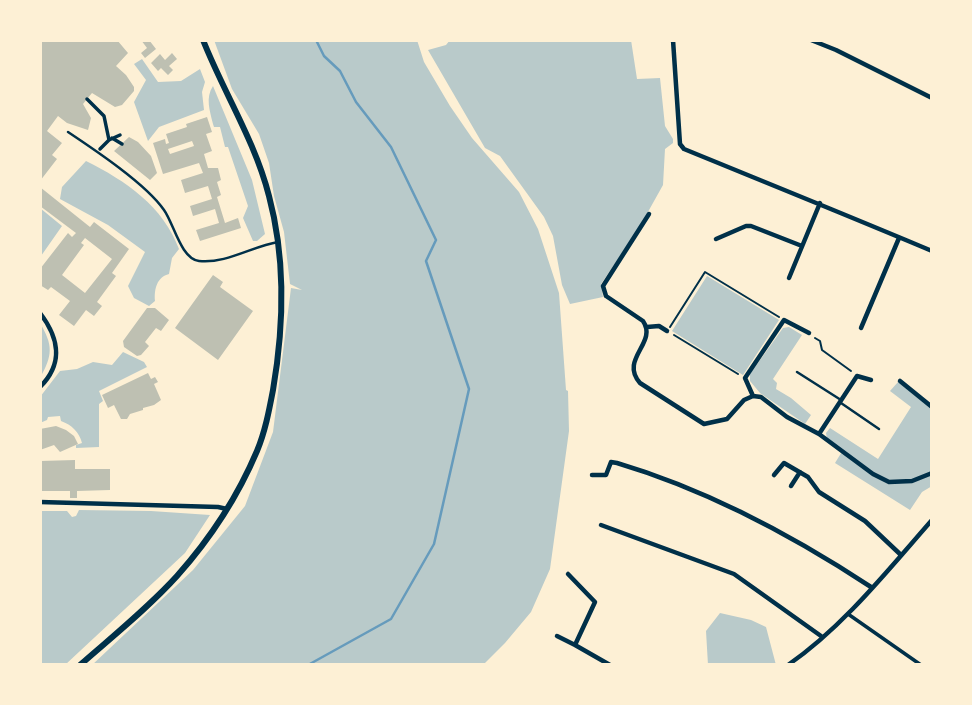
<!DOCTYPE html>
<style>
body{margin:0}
#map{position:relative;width:972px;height:705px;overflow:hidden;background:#fdf0d5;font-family:"Golos Text",sans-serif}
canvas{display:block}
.frame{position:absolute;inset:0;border:42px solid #fdf0d5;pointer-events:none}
</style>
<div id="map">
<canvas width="972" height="705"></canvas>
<div class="frame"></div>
</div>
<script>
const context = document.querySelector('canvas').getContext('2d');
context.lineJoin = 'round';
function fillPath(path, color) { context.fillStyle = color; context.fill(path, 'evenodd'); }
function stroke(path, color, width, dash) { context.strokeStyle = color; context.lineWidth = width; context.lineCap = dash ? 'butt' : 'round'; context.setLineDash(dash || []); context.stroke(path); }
fillPath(new Path2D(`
 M214 40H417L424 62 450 106 472 138 519 192 538 229 559 293 566 390 568 391 569 431 550 569 531 612 505 643 483 665H92L193 570 245 506 273 432 291 288 302 290 290 284 284 232 274 196 269 163 259 134 232 89Z
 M450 40H631L637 79 660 78 665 126 673 139V143L665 149 663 185 639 228 601 284 603 297 570 304 562 285 553 236 544 217 500 156 485 148 428 50 446 45Z
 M142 59 158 82 181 81 200 69 205 82 202 92 204 110 159 127 148 141 134 102 146 80 134 64Z
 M213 86 252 180 265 234 257 241H253L243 218 248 206 228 147H225L220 127H214L213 124C210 111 205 98 213 86Z
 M86 161C126 181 163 206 179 249L172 258 169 274C157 277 154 289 155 301L149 306 134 298 128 286 145 252 108 225 60 199 62 187Z
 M40 208 62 226 41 256H40Z
 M707 276 779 320 743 375 672 331Z
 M40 323C53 345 53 355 40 378Z
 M789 327 802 335 773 379 777 383 776 389 791 398 811 415 805 424 760 393 750 381V374L783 328Z
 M123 352 144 362 147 367 99 391 103 401 99 404V447L76 448V445L82 443C79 432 72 425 61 421L60 416 48 417 47 420 40 423V397L60 371 77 369 93 362 112 365Z
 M898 382 932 409V486L922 492 910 510 835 463 843 450 827 439 826 433 830 428 878 459 911 407 890 391Z
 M79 510 151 511 210 515 185 553 65 665H40V511H67L72 517 76 516Z
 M720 613 751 620 766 627 776 665H708L706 631Z`), '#b9caca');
stroke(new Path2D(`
 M308 665 391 619 434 544 469 389 426 261 436 240 391 147 356 102 340 71 324 56 316 40`), '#669bbc', 2.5);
fillPath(new Path2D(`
 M40 40H117L128 53 116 66 126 75 134 87V91L122 105 115 107 92 93 83 104 91 118 88 130 67 123 58 116 47 131 62 143 52 155 57 159 40 181Z
 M141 40H149L156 49 145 58 141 53 147 48Z
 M172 53 177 59 169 66 173 70 168 75 161 68 158 71 151 63 160 54 165 60Z
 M207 117 212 132 206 134 212 151 204 154 208 168H218L221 180 217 182 221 195 217 197 225 223 238 218 241 228 200 241 196 230 219 223 215 209 193 216 190 206 212 199 208 186 185 193 181 180 203 173 199 163 163 174 153 143 165 139 166 144 169 143 166 134 187 127 186 124ZM192 141 194 146 170 154 168 149Z
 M129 137 138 142 151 156 157 173 150 180 114 151Z
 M40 187 90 227 94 222 129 249 112 273 116 276 97 302 102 306 94 316 86 310 74 326 59 315 70 301 51 287 48 290 40 285V269L68 233 72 237 76 233 40 206ZM85 238 112 259 85 293 62 275 84 245 81 243Z
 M213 275 223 282 220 287 253 311 218 360 175 328Z
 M147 308H155L169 320 161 331 156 328 145 342 149 346 141 355 137 356 124 347 123 341Z
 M148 373 151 379 155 377 158 382 154 384 161 400 154 405 143 408V410L130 414 127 419H121L114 405 108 408 102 395Z
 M56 426 66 430 74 436 78 444 60 452 54 445 40 450V429Z
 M75 460V469H110V490L77 491V498H70V491H40V461Z`), '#bec0b2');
stroke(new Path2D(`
 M670 327 705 272 779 317
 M674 335 738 374
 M815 338 820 341 822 350 851 371`), '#003049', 2);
stroke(new Path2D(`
 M68 132C95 150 146 184 164 210 174 224 181 259 199 261 226 264 253 246 278 242
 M797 372 841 400
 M841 403 879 429`), '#003049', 2.5);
stroke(new Path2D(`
 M87 99 104 116 109 140
 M112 138 122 144
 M100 149 109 140 120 135
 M848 614 921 665`), '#003049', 3.5);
stroke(new Path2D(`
 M673 40 680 144 684 149C767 183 849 216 932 251
 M811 40 836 50 932 98
 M649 214 603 286 606 296 643 321C658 343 619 359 640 383L704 424 727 419 744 400 753 396 761 397 787 417 819 434 873 474 889 482 912 481 932 473
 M716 239 746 226H751L802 246
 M789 278 820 203
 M40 313C59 338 64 363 40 387
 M647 327 659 326 667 331
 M861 328 899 238
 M900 381 932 407
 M753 396 745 378 784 320 809 333
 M819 434 857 376 871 380
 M592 475H606L611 462 617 463C708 490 792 535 871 587
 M774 475 784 463 808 477 819 492 865 521 901 555
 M791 486 800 472
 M40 502 218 507 227 509
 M601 525 734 574 821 636
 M568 574 595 602 575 645 610 665
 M557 636 575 645
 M788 665C843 627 888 570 932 520`), '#003049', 4.5);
stroke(new Path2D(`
 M80 665C113 636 148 608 177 576 210 539 238 496 257 451 265 432 269 411 273 390 284 326 286 260 269 196 255 141 224 93 203 40`), '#003049', 6);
</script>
